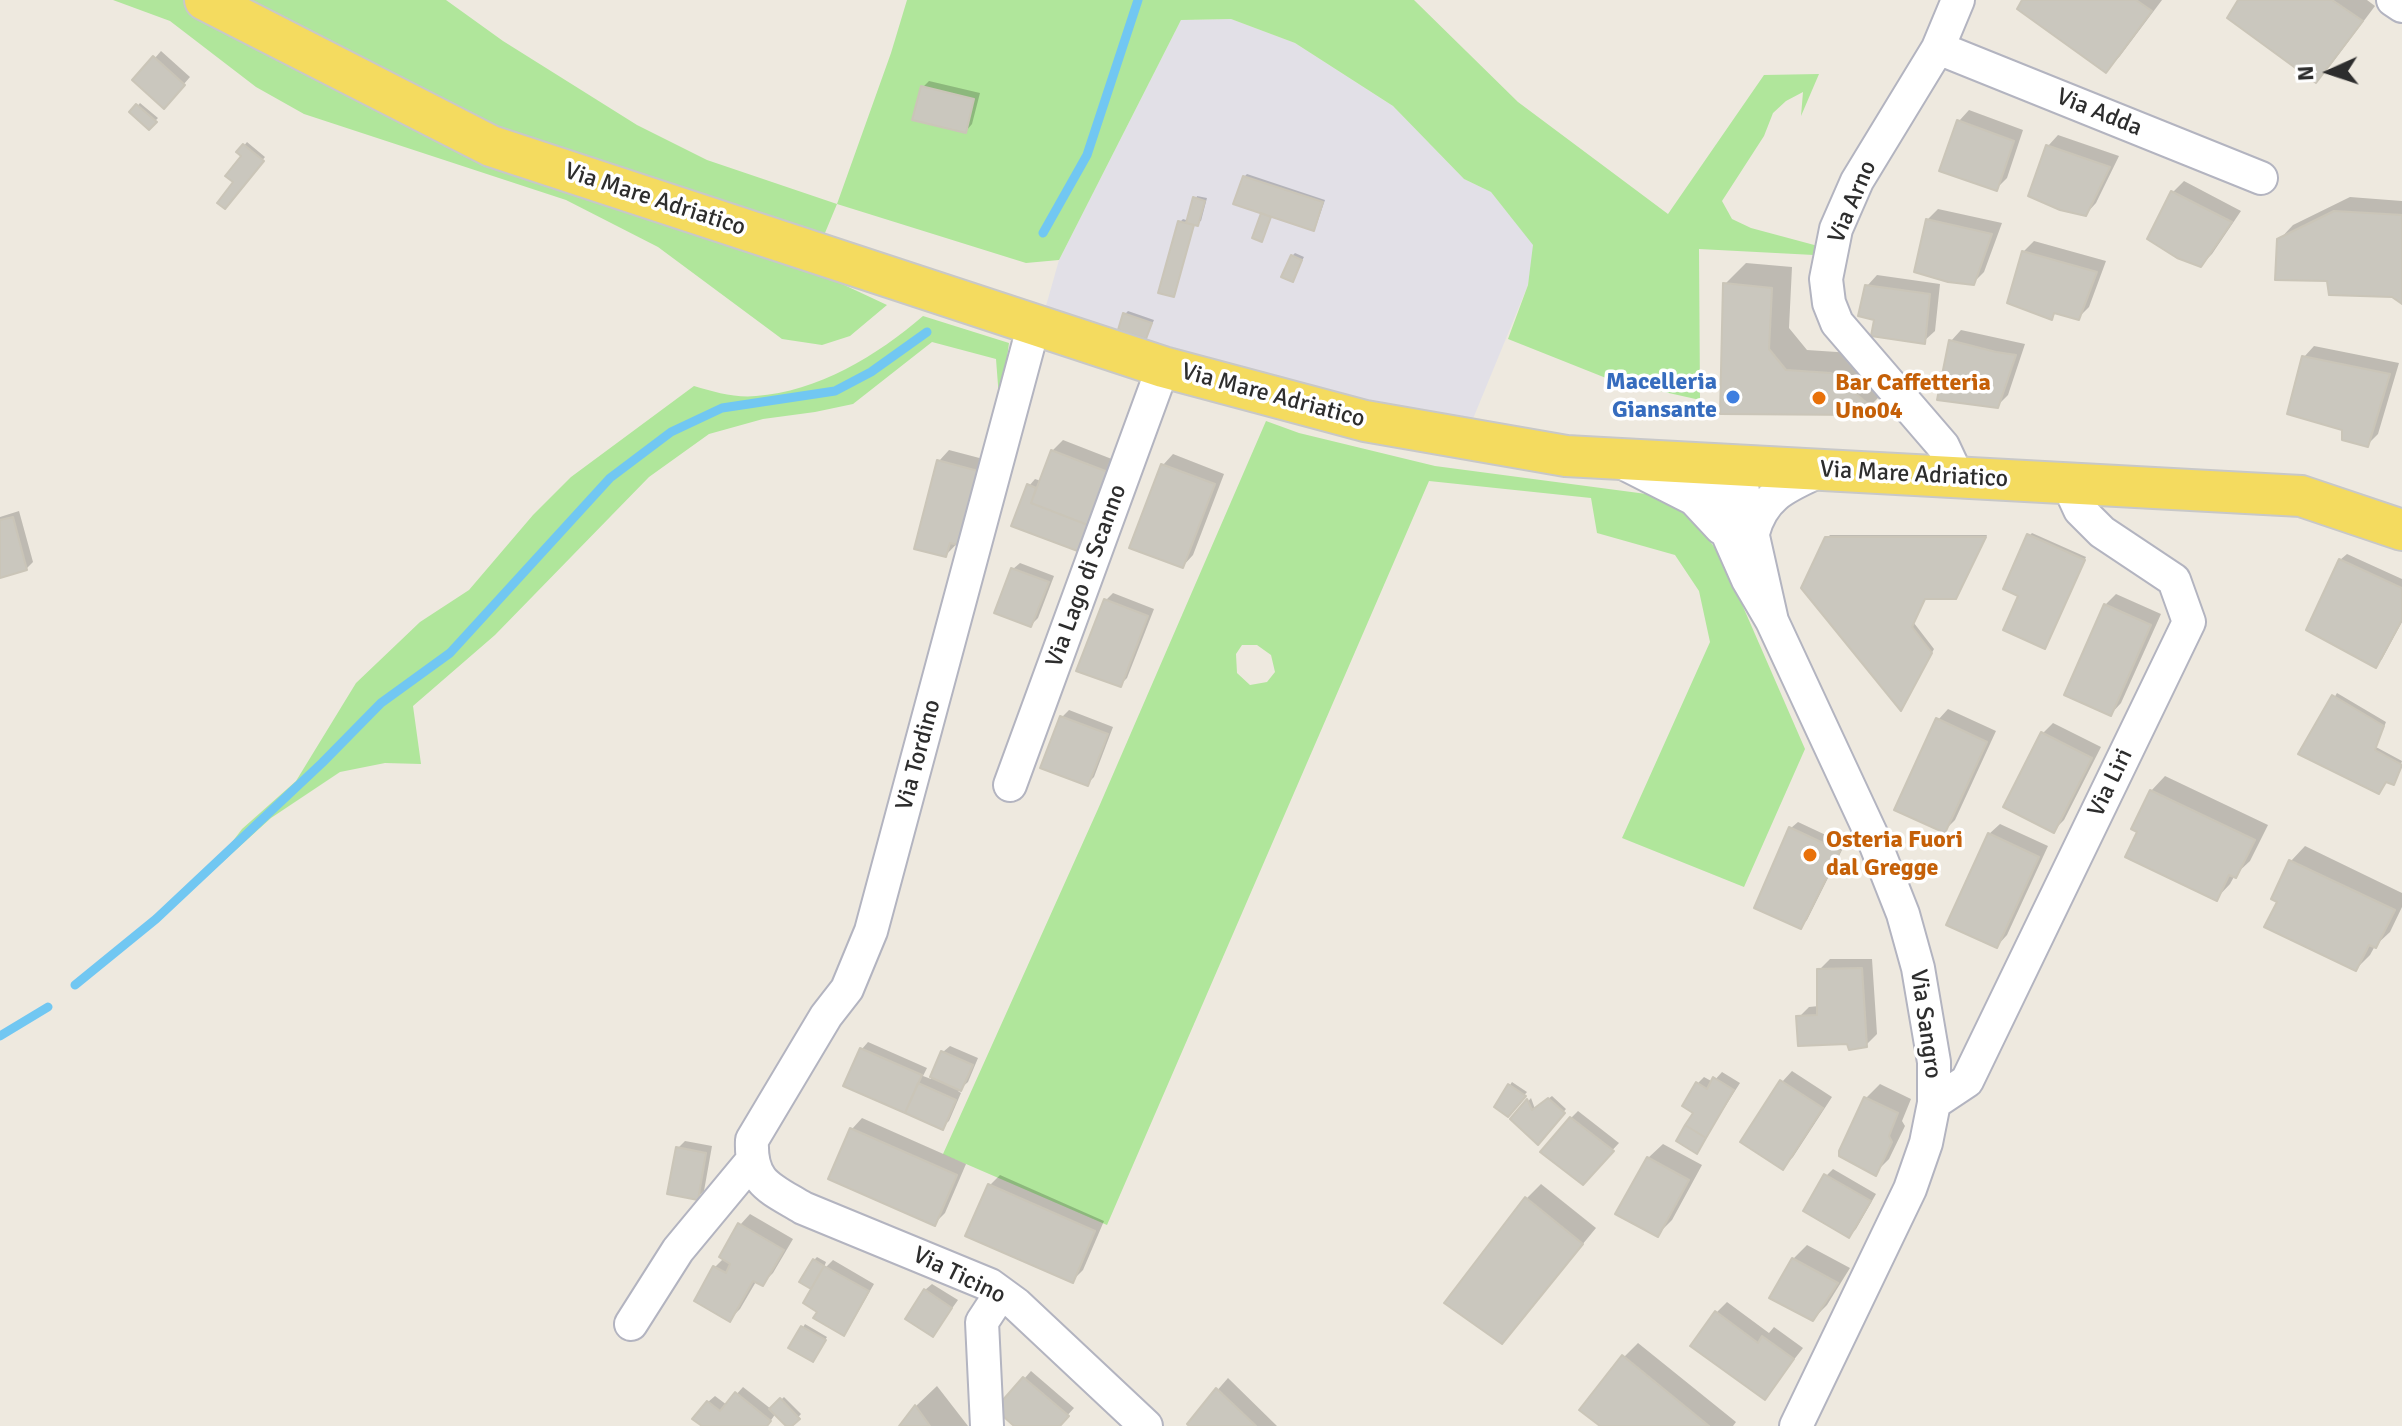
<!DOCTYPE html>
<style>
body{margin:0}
#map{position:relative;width:2402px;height:1426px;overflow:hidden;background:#eee9df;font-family:Signika,sans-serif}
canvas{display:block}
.north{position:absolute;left:2290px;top:32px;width:80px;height:80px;-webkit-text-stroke:6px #fff;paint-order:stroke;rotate:267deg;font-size:22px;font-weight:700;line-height:32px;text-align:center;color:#2d2d2d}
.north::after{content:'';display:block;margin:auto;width:28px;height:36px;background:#2d2d2d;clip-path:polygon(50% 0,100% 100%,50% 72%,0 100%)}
</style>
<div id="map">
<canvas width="2402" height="1426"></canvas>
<div class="north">N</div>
</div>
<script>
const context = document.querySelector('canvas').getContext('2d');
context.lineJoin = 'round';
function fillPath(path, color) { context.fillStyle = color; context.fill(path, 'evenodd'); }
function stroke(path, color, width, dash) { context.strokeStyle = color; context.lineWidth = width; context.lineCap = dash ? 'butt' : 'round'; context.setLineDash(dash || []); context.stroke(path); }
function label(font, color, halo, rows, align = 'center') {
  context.font = font + ' Signika,sans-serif'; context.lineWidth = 7; context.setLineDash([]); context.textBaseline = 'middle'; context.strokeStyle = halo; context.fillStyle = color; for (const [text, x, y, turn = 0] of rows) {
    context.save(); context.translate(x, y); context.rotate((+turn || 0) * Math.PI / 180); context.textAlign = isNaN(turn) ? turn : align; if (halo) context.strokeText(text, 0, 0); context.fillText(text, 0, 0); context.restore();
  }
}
fillPath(new Path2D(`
 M1231 19 1295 43 1393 106 1464 179 1491 192 1534 245 1528 285 1470 426 1271 383 1042 320 1059 260 1181 20Z`), '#e2e0e7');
fillPath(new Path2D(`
 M113 0H446L503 41 637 125 707 160 837 204 891 53 907 0H1414L1518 102 1668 214 1764 75 1819 74 1801 116 1803 92 1786 101 1773 113 1764 136 1722 201 1732 219 1751 228 1818 246 1814 255 1699 249 1700 400 1611 380 1508 339 1528 285 1533 245 1491 192 1464 179 1393 106 1295 43 1231 19 1181 20 1059 260 1026 263 837 204 810 269 887 305 850 336 822 345 782 339 658 247 566 200 304 114 256 87 170 21Z
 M923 316 1009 343 1000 411 996 359 932 342 853 404 815 412 763 419 709 434 649 477 495 635 413 706 421 764 385 763 340 772 271 818 205 878 242 829 296 781 356 683 420 622 469 590 533 515 571 477 694 386C714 392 735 398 756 396 817 392 878 355 923 316Z
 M1266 421 1299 433 1435 466 1654 495 1694 520 1721 556 1805 749 1744 887 1622 838 1710 642 1699 591 1675 555 1597 533 1591 498 1429 481 1107 1225 943 1154 1098 809ZM1242 645H1257L1271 655 1275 672 1267 682 1250 685 1237 673 1236 654Z`), '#b0e69b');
fillPath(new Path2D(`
 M2025 0H2162L2120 56 2106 71Z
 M2240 0H2367L2375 6 2330 66 2316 80Z
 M161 51 190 77 171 99 155 58Z
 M929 81 980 93 972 124 966 131 922 88Z
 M140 103 158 118 149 127 132 112Z
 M1969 110 2023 130 2007 178 1996 189 1959 121Z
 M2058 135 2119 156 2096 203 2086 214 2048 146Z
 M247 142 265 157 225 207 244 155 239 152Z
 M1247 174 1325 200 1316 226 1313 229 1272 215 1261 240 1263 212 1244 177Z
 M2184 181 2241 211 2212 254 2201 265 2149 238 2173 192Z
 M1197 196 1207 198 1201 221 1195 223 1173 295 1180 222 1183 219 1189 221Z
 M2350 197 2402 201V302L2392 295 2329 279 2279 240 2293 225Z
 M1938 209 2002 223 1984 272 1973 283 1927 220Z
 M2034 241 2106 261 2089 307 2078 318 2057 312 2051 317 2023 252Z
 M1295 253 1304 257 1292 279V256Z
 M1746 263 1792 267 1789 328 1807 350 1852 353 1884 392 1863 413 1722 412 1725 284Z
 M1877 275 1940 284 1935 331 1924 341 1876 318 1867 286Z
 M1128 311 1154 320 1146 337 1125 314Z
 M1961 330 2025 344 2008 395 1997 406 1951 341Z
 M2314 346 2399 363 2378 434 2367 445 2344 429 2304 357Z
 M1063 440 1122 463 1103 514 1014 525 1029 486 1035 479 1041 481 1052 451Z
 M949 450 987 460 968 532 946 555 939 461Z
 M1173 454 1224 474 1193 555 1183 566 1163 465Z
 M19 511 33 562 26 569 0 576V517Z
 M2032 533 2086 557 2045 647 2021 595 2029 536Z
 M1830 535H1987L1959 594 1956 597H1926L1914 623 1934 649 1903 706 1827 538Z
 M2347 554 2402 579V622L2382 659 2375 666 2340 560Z
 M1020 563 1054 576 1038 618 1031 625 1013 569Z
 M1113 593 1154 609 1127 678 1120 685 1106 600Z
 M2116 594 2161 614 2121 703 2111 714 2105 605Z
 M2337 693 2386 722 2376 747 2402 761 2394 783 2301 753Z
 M1948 709 1996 731 1955 820 1944 831 1938 720Z
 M1069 710 1113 727 1094 777 1087 784 1062 717Z
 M2053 723 2101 747 2064 820 2053 831 2043 733Z
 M2165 776 2268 825 2250 861 2235 875 2230 884 2216 899 2140 831 2151 791Z
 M1798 822 1845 844 1807 920 1800 927 1791 828Z
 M2000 824 2048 846 2007 935 1997 946 1989 834Z
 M2305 846 2402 893V907L2390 932 2375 946 2370 955 2356 969 2273 898 2291 861Z
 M1830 959H1872L1877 1034 1866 1045 1849 1042 1799 1017 1809 1007 1819 1006V970Z
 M868 1042 927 1068 923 1076 931 1079 943 1052 950 1046 978 1058 968 1082 958 1091 961 1093 949 1121 942 1127 862 1049Z
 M1792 1071 1832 1097 1793 1157 1783 1167 1782 1082Z
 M1722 1072 1740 1083 1709 1132 1696 1112 1698 1083 1704 1077 1713 1082Z
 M1512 1082 1527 1092 1508 1114 1510 1085Z
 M1880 1084 1911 1099 1902 1121 1905 1126 1889 1159 1875 1173 1866 1098Z
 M1552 1096 1566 1109 1538 1142 1513 1119 1531 1098 1535 1109Z
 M1578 1111 1619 1143 1583 1182 1571 1118Z
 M862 1118 966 1164 945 1213 934 1224 852 1129Z
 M685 1141 712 1146 704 1191 697 1198 678 1148Z
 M1663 1144 1702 1165 1672 1220 1658 1234 1648 1158Z
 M1833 1169 1876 1194 1856 1229 1849 1236 1826 1176Z
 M1000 1175 1104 1221 1083 1270 1072 1281 989 1186Z
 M1541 1184 1596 1228 1502 1342 1447 1302 1527 1198Z
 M750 1214 793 1239 773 1273 762 1284 757 1280 740 1309 730 1319 715 1267 724 1258 740 1225Z
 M1807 1245 1850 1268 1827 1305 1813 1319 1793 1259Z
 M817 1257 826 1262 823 1270 833 1260 874 1284 850 1326 843 1333 820 1311 814 1288V1260Z
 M932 1284 958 1300 933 1335 925 1290Z
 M1727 1302 1769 1333 1774 1327 1803 1348 1765 1397 1716 1313Z
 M805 1324 827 1337 815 1357 791 1347Z
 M1638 1343 1736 1422 1733 1426H1603L1624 1357Z
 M1031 1371 1074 1408 1058 1426H1017L998 1409Z
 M1228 1378 1277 1426H1192L1189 1423Z
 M937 1386 968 1426H901L916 1406Z
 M743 1387 771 1409 784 1397 801 1414 790 1426 776 1413 767 1426H705L708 1402 715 1396 727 1405Z`), '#0003');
stroke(new Path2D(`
 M1043 233 1087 155 1138 0
 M75 985 156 919 322 763 381 703 450 653 610 478 671 432 722 408 835 391 871 372 927 332
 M0 1036 48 1007`), '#71c7f2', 9);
const building = new Path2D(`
 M2022 0H2136L2152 11 2106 73 2017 9Z
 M2238 0H2332L2363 21 2316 83 2227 18Z
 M153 56 185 85 164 109 132 80Z
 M921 86 974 99 966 133 912 120Z
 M136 104 157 122 149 130 129 112Z
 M1957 120 2014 141 1997 191 1939 171Z
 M243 144 264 161 225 209 217 203 233 182 225 176 241 156 236 152Z
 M2046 145 2110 167 2086 216 2060 210 2028 196Z
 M1243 176 1323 202 1314 231 1233 204Z
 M2171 191 2232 222 2201 267 2177 258 2147 239Z
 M1193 197 1205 201 1198 226 1186 223Z
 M2334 211 2402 215V304L2392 297 2329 295 2327 281 2275 280 2277 239Z
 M1261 213 1271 217 1262 242 1252 238Z
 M1926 219 1992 234 1974 285 1948 282 1914 272Z
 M1178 221 1194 225 1174 297 1158 293Z
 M2022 251 2097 272 2079 320 2054 313 2052 320 2007 303Z
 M1291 255 1302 260 1293 282 1281 277Z
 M1723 283 1772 288 1769 349 1786 370 1831 373 1868 404 1864 415 1720 414Z
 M1865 285 1930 294 1925 344 1871 336 1874 320 1858 316Z
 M1123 313 1152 323 1146 339 1118 330Z
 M1949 340 1996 352 2016 355 1998 408 1937 400Z
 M2302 356 2390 374 2368 447 2342 440V430L2287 414Z
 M1051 450 1113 474 1093 527 1031 503Z
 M937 460 978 471 958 545 950 543 946 557 914 549Z
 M1161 464 1215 484 1183 568 1129 548Z
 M1027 484 1036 488 1031 503 1093 527 1083 553 1011 526Z
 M13 517 27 570 0 578V520Z
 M2027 534 2085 560 2045 649 2003 630 2018 596 2003 589Z
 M1825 537H1986L1956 599H1925L1912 627 1932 653 1901 711 1801 588Z
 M2339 559 2402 588V620L2376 668 2306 630Z
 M1011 568 1049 582 1031 627 994 613Z
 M1104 599 1148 616 1121 687 1076 671Z
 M2104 604 2151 625 2111 716 2064 695Z
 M2332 695 2384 726 2375 750 2402 765 2394 785 2386 782 2379 794 2298 754Z
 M1060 716 1108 734 1088 786 1040 768Z
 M1936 718 1987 742 1945 833 1894 810Z
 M2041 732 2092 758 2054 833 2003 807Z
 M2150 790 2255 840 2236 878 2229 875 2217 901 2125 857 2137 832 2131 829Z
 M1789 827 1840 851 1801 929 1754 908Z
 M1988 833 2039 857 1997 948 1946 925Z
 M2289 860 2395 910 2376 948 2369 945 2356 971 2264 927 2277 902 2271 899Z
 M1862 968 1867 1047 1849 1050 1847 1044 1798 1046 1796 1016 1817 1015V969Z
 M860 1048 922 1075 905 1113 843 1086Z
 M941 1051 973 1065 961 1091 930 1077Z
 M1713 1077 1734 1090 1706 1138 1685 1125 1693 1113 1682 1106 1696 1082 1707 1089Z
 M1780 1080 1823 1108 1783 1170 1740 1142Z
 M918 1083 956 1100 943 1130 905 1113Z
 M1508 1084 1526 1096 1508 1117 1494 1107Z
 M1864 1097 1898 1113 1889 1136 1892 1142 1876 1176 1839 1156V1151Z
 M1548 1098 1565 1113 1538 1145 1510 1119 1527 1099 1532 1110Z
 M1570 1117 1614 1151 1583 1185 1540 1152Z
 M1685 1125 1706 1138 1697 1154 1676 1141Z
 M850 1128 957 1175 935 1226 828 1179Z
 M676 1147 706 1153 698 1200 667 1194Z
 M1647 1157 1689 1180 1658 1237 1615 1214Z
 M1824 1174 1871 1201 1849 1238 1803 1211Z
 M988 1184 1095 1231 1073 1283 965 1236Z
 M1525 1197 1583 1244 1502 1344 1444 1303Z
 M738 1223 784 1250 763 1286 753 1281 730 1322 694 1301 713 1266 726 1273 730 1264 719 1257Z
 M1792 1258 1838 1283 1813 1321 1769 1298Z
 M813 1259 824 1266 811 1289 799 1282Z
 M824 1266 869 1291 844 1336 813 1318 817 1312 803 1303Z
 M924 1289 952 1308 933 1337 905 1319Z
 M1715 1311 1758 1343 1762 1336 1794 1359 1765 1400 1690 1346Z
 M801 1326 826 1340 813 1362 788 1348Z
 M1622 1355 1709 1426H1600L1579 1410Z
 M1023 1377 1069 1416 1060 1426H1014L995 1409Z
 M1216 1388 1256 1426H1189L1187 1424Z
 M735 1392 771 1421 767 1426H702L692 1419 707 1401 720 1411Z
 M780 1398 800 1419 792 1426H786L769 1409Z
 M915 1405 930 1426H899Z`);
fillPath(building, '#cac7be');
stroke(building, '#cac5b8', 2);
const minor = new Path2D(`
 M2393 0 2402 6
 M1938 48 2261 178
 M1034 324 871 931 847 989 826 1016 752 1140C750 1183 770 1188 803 1208L990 1285 1016 1304 1146 1426
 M1625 464 1694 499 1721 528
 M1958 478 1943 446 1837 323 1829 303 1826 279 1836 229 1857 181 1938 48 1958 0
 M1753 533C1763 494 1788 486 1822 470
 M1772 621 1742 487 1715 464 1712 484 1714 503 1748 580 1772 621 1873 838 1903 914 1918 968 1934 1062V1103L1926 1143 1910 1189 1796 1426
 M1010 785 1163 367
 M1934 1103 1967 1081 2189 622 2174 580 2102 532 2080 510 2068 484
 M631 1324 678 1250 751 1162
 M987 1426 982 1322 1001 1293`);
const major = new Path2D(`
 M205 0 491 146 1163 367 1365 421 1566 456 2301 496 2402 530`);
stroke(minor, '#b3b4c0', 36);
stroke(major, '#c8c8c8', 44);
stroke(minor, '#fff', 32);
stroke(major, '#f4db5f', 40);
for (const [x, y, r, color] of [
 [1733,397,8,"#3f7fe0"],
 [1819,398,8,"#e8710a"],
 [1810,855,8,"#e8710a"]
]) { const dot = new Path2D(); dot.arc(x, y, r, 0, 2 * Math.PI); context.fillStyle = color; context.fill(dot); stroke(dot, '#fff', 3); }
label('24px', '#2d2d2d', '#fff', [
 ["Via Adda",2099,113,22],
 ["Via Mare Adriatico",655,200,18],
 ["Via Arno",1853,202,-67],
 ["Via Mare Adriatico",1273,396,15],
 ["Via Mare Adriatico",1914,475,3],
 ["Via Lago di Scanno",1087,576,-70],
 ["Via Tordino",919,755,-75],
 ["Via Liri",2111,783,-64],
 ["Via Sangro",1925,1024,82],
 ["Via Ticino",959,1276,26]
]);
label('bold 24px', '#366cbe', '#fff', [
 ["Macelleria",1717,383],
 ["Giansante",1717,411]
], 'right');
label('bold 24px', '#c56008', '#fff', [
 ["Bar Caffetteria",1835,384],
 ["Uno04",1835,412],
 ["Osteria Fuori",1826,841],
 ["dal Gregge",1826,869]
], 'left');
</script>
